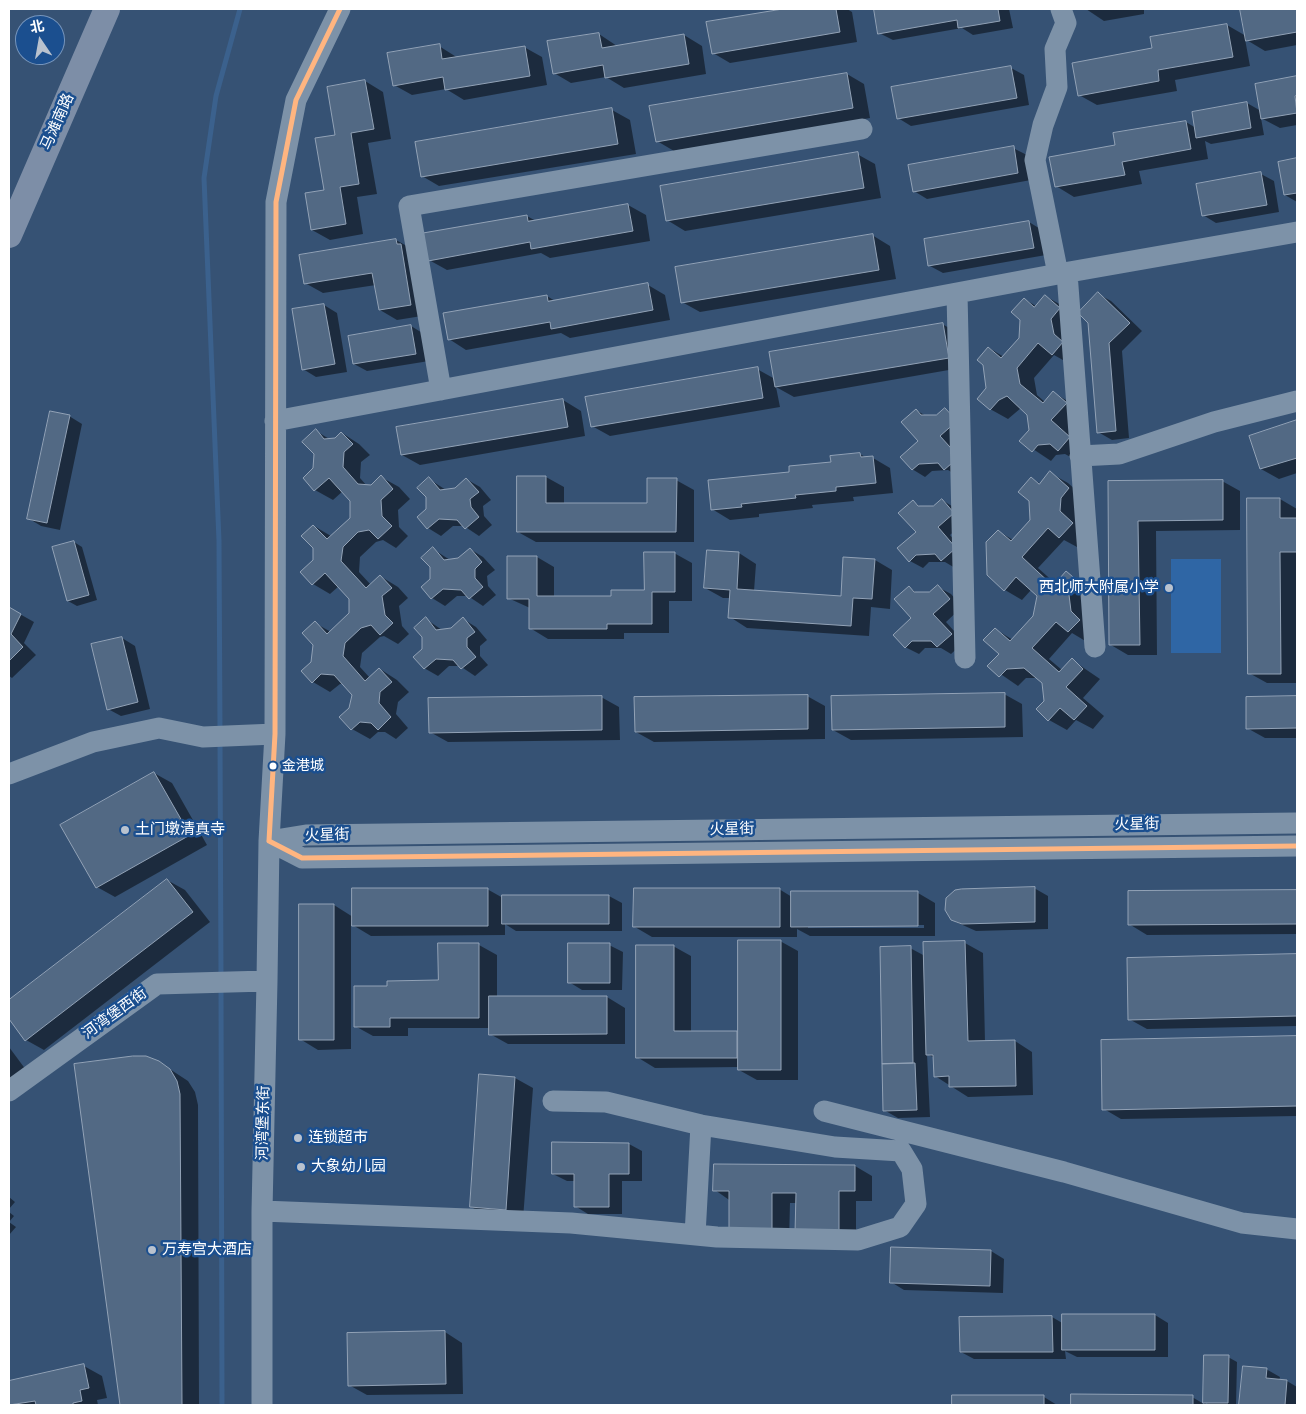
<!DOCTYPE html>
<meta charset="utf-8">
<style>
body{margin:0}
#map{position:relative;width:1306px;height:1414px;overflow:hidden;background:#365274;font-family:Poppins,"Noto Sans SC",sans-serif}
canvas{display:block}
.frame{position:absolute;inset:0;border:10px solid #fff;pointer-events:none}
.north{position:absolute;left:15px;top:15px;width:50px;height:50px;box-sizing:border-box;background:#1b4f8f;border:1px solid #7695bc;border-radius:50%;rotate:348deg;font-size:14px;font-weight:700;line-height:20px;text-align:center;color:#fff}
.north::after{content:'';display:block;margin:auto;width:18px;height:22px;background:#b9c2ce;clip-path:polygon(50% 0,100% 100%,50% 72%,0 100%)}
</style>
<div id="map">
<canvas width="1306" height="1414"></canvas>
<div class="frame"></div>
<div class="north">北</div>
</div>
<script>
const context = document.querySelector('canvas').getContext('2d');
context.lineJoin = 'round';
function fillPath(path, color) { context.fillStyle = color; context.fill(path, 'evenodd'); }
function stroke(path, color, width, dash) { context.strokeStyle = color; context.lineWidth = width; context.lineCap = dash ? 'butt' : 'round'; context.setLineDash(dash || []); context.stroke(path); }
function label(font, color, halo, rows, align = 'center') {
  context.font = font + ' Poppins,"Noto Sans SC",sans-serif'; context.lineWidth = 5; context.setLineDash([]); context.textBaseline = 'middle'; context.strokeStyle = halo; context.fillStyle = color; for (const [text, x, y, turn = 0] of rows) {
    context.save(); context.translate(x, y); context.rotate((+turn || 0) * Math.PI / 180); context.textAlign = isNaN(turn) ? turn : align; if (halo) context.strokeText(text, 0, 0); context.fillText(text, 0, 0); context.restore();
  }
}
fillPath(new Path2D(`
 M1171 559H1221V653H1171Z`), '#2f66a5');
fillPath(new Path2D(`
 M791 9H847L852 12 857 42 730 63 713 53 708 23Z
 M875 9H1009L1013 28 973 35 962 28 893 40 879 33Z
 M1086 9H1144V14L1104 21Z
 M1242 9H1297V45L1265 51 1245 39 1250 66 1175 80 1177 91 1097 105 1079 95 1153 49 1227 25 1246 36Z
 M599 34 617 46 684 35 702 46 706 74 624 88 606 77 571 83 554 73Z
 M439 46 458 58 524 47 542 57 547 85 464 100 446 89 412 95 394 85Z
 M1011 68 1024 75 1029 105 911 126 898 118Z
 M847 74 864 84 870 118 674 151 657 141Z
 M1297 77V125L1280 128 1261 118 1264 135 1211 144 1205 141 1208 159 1139 171 1142 184 1074 197 1056 186 1116 146 1186 122 1196 128 1247 103 1261 111 1256 85Z
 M365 81 383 92 391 139 368 143 377 194 357 197 363 234 330 240 312 230 326 191 337 136Z
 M612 110 630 120 636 154 439 186 422 176Z
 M1013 148 1027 155 1031 180 927 199 914 191Z
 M857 154 875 164 881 198 685 231 667 220Z
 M1297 159V202L1285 195 1279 163Z
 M1261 174 1274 181 1279 212 1216 223 1203 215Z
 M628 205 646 215 650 241 550 258 541 253 447 270 429 260 527 216 536 221Z
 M1029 222 1042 230 1046 255 943 273 930 266Z
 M872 235 890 246 896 279 700 312 682 302Z
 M396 240 414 250 428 315 397 320 380 310 376 285 323 293 305 283Z
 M648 285 665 295 670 320 570 338 561 333 466 350 449 339 547 296 555 301Z
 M1098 294 1111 301 1142 331 1122 351 1129 438 1112 440 1098 432Z
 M1045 296 1063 306 1070 364 1054 355 1034 378 1037 395 1045 402 1054 393 1071 403 1076 460 1065 454 1056 455 1051 461 1021 441 1030 430 1029 414 1021 408 1008 419 990 409 988 388 989 348 1004 357 1020 338 1024 299 1036 306Z
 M324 305 337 313 347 372 316 377 303 369Z
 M942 324 960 334 966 367 794 397 776 387 780 407 610 436 592 426 757 369 775 379Z
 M411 326 424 334 429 361 367 371 354 364Z
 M563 400 581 411 585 436 420 465 402 455Z
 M945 409 958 417V476L948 470 932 471 925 477 912 469 920 441 916 410 926 416H937Z
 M69 416 82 424 60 530 41 526 28 518Z
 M1297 422V473L1279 479 1261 469 1251 436Z
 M316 431 331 440 335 439 342 433 359 444 370 455 361 462 360 478 367 486H371L381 477 399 487 410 499 398 510 399 527 408 536 396 548 383 540 376 542 360 557 359 572 371 585 380 576 398 587 408 598 399 606 402 626 409 634 398 644 384 636 380 637 362 653 360 667 370 678 380 669 397 680 409 692 398 702 396 714 408 728 396 739 385 732H378L370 739 352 729 341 717 350 709 353 694 344 684H340L330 692 313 682 315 623 331 632 351 614V599L339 586 330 594 313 584 314 526 331 536 351 518V500L343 491 333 500 315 490Z
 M860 454 867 458H873L890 468 893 493 853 497 854 501 812 505 813 508 759 514V517L730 520 712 509 791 473Z
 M1050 473 1068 483 1086 499 1077 547 1064 540 1038 568 1056 584 1066 573 1084 583 1087 642 1072 633 1049 659 1062 670 1072 660 1100 679 1083 698 1104 716 1093 729 1076 720 1067 730 1049 720 1043 682 1037 678H1026L1018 686 989 666 1001 654 995 629 1013 640 1034 617 1038 595 1031 590 1022 600 1005 590 998 531 1013 540 1031 521 1032 479 1041 484Z
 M519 477H546L564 487V504H649L676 480 694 490V542H536L518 532Z
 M429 479 446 490 455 489 466 479 480 487 491 500 483 506 484 516 492 525 479 536 464 526H453L441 536 428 528 418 517 427 510Z
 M1222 481 1240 491V530L1156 531 1157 655H1128L1111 645 1109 483Z
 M1249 499H1280L1297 509V683H1267L1249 673Z
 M942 500 955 508 966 521 950 535 968 556 955 568 945 562H929L923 568 910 561 917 532 913 502 923 508H934Z
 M74 542 82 547 97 600 77 606 68 601Z
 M433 549 450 560 459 559 470 549 483 557 495 570 487 576 488 586 496 595 483 606 468 596H457L445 606 432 598 423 587 431 580Z
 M674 553 692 563V601H669V633H624V639H548L530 628V608L508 598 537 557 554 567V597H612L646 591Z
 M739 553 756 564 754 591 842 597 875 560 892 570 890 609 871 607 869 636 747 628 730 617 731 598H723L705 588Z
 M938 587 951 594 962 607 946 622 964 642 951 654 941 648H925L919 654 905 647 913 618 909 588 919 594H930Z
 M9 608 34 622 24 643 36 655 12 678 9 676Z
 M426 619 442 630 452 629 463 619 476 627 487 640 480 646V656L488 665 475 676 460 666H449L438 676 424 668Z
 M122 638 135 646 150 709 121 716 108 709Z
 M1004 694 1022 704 1023 737 851 740 833 730Z
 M807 696 825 706V739L654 742 636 732Z
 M601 697 619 707 620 740 448 742 430 732Z
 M1247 698H1297V738H1265L1247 728Z
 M154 773 172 783 207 845 115 897 97 887Z
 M167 880 185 890 210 922 44 1050 26 1040 9 1017V1002Z
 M1034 888 1048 896V929L976 931 956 922Z
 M487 889 503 898 609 896 622 903V931H516L505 924V935L371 936 351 924V1049L318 1050 300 1039 334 905 353 917Z
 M779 889 792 897 918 893 935 903V936H810L797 929V937H652L635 927ZM808 925H924V928H808Z
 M1297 891V934L1147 935 1129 924V892Z
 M780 941 798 951V1080H757L739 1070V1067L655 1068 637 1057 673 946 691 956V1033L739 1032Z
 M965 943 983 953 985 1042 1015 1041 1032 1052 1033 1095 968 1097 935 1076V1058L927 1054 930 1117 898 1118 884 1110 910 948 925 956Z
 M440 945H479L497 955V997H607L625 1008V1044H508L490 1034V1028H408V1036H373L355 1026 388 988 440 982Z
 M609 945 623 952 622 990H582L569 982Z
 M1297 956V1026L1147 1029 1129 1019 1128 959Z
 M1297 1037V1116L1121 1119 1104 1109 1102 1041Z
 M9 1047 29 1074 9 1088Z
 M159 1062 188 1081 195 1092 198 1105 199 1405H121L75 1065Z
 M515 1078 533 1088 523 1219 489 1217 471 1207Z
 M629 1144 642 1151V1181H622V1214H588L575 1206V1181H567L553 1174Z
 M855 1166 872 1176V1201H856V1242L797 1203H790L789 1242 715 1190Z
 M9 1197 15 1202 9 1209Z
 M9 1212 14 1216 9 1222 16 1227 9 1235Z
 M991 1251 1004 1259 1003 1293 904 1290 891 1282Z
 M1155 1315 1168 1323V1357H1077L1065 1351 1066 1359H974L961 1352V1318L1052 1317 1064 1324V1316Z
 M445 1332 462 1343 463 1394 367 1395 349 1385Z
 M1205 1356 1228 1357 1237 1362 1236 1405H1210L1206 1403V1405H1073V1395L1192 1397 1204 1404Z
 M84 1366 102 1376 107 1398 97 1400 98 1405H9V1382Z
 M1244 1367 1266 1369 1280 1377 1279 1381H1287L1297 1387V1405H1240Z
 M954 1396 1044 1397 1057 1405H954Z`), '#0007');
stroke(new Path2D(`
 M220 732 219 541 204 178 216 96 240 9
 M220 741 221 977
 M221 988 222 1405`), '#3b618d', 5);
const building = new Path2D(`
 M783 9H836L840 32 712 54 706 22Z
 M874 9H998L1000 21 958 28 957 20 878 34Z
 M1240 9H1297V32L1246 41Z
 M1227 24 1233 57 1158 70 1159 81 1078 96 1072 63 1152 48 1150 37Z
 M599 33 602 48 684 34 689 64 605 78 603 65 553 74 547 41Z
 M440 44 442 59 525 46 530 76 445 90 443 77 393 86 387 53Z
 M1011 66 1017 98 897 119 891 87Z
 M847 73 853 108 656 142 649 106Z
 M1297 76V95L1295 96 1297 113 1261 119 1255 84Z
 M365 80 374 129 351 133 359 184 340 187 346 224 311 230 305 193 324 190 315 138 335 135 327 87Z
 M1247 102 1251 128 1196 138 1192 112Z
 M612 108 618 144 421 177 415 142Z
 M1186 121 1191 149 1122 162 1125 175 1055 187 1049 157 1115 145 1113 133Z
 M1014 146 1018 173 913 192 908 165Z
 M858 152 864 188 666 221 660 186Z
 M1297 158V193L1284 195 1278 162Z
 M1261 172 1267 205 1202 216 1196 184Z
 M628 204 633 231 531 249 530 242 428 261 423 233 527 215 528 221Z
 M1029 221 1034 248 928 266 924 239Z
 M873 234 879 270 681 303 675 267Z
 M396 239 397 244H401L411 305 379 310 372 273 304 284 299 255Z
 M648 283 653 310 551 329 550 322 448 340 443 313 547 295 548 301Z
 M1098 292 1130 323 1109 343 1116 431 1097 433 1088 323 1078 313Z
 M1045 295 1060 308 1051 319 1054 334 1063 342 1052 355 1038 343 1017 368 1020 384 1043 403 1053 391 1067 403 1051 420 1070 437 1058 451 1050 444 1038 445 1032 452 1019 441 1029 430 1027 415 1007 396 999 400 990 410 977 399 986 388 983 365 977 360 988 347 1001 358 1019 338 1020 320 1011 312 1024 298 1034 307Z
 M324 304 335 364 302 370 292 309Z
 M943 323 949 358 775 387 769 352Z
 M411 325 416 354 353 364 348 336Z
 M758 367 763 398 591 427 585 397Z
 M563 399 568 427 401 455 396 427Z
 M945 408 957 421 940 436 959 457 944 470 938 463 919 464 912 470 900 457 918 441 901 422 916 409 921 415H936Z
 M50 411 70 415 47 523 27 519Z
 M1297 420V458L1260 469 1249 436Z
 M316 429 324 439 335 438 341 432 353 444 344 452 343 467 358 484 371 485 381 475 393 489 381 500 382 516 392 526 378 539 369 530 358 532 343 547 341 561 366 588 380 575 392 588 382 596 385 615 393 623 380 635 371 625 361 628 345 643 343 656 365 681 379 668 392 682 380 692 379 703 391 717 378 730 371 723 360 722 351 730 339 717 349 708 352 695 334 675 321 674 312 683 301 671 311 662 313 645 302 633 315 621 327 634 349 613V599L325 573 312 585 300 572 313 560V548L301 536 313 525 327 539 350 518V501L329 478 314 491 303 478 313 468 314 454 302 442Z
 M860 453 861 457 873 456 876 483 836 487V491L795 495 796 498 741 504 742 507 711 510 708 480 789 472V466L831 462 830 456Z
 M1050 471 1069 488 1061 498 1060 511 1073 523 1059 538 1048 528 1022 557 1053 586 1066 571 1080 583 1069 595 1071 611 1080 620 1068 632 1056 622 1032 648 1059 672 1072 658 1083 669 1066 687 1087 706 1074 720 1060 708 1048 721 1036 709 1044 701 1042 683 1024 668 1007 669 999 677 987 666 999 654 983 640 995 628 1010 641 1033 616 1037 596 1016 577 1004 591 987 575 986 542 998 530 1011 541 1030 520 1029 501 1018 492 1031 477 1039 484Z
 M517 476H546V503H647V478H677L676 532H517Z
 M429 477 440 490 455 488 466 478 479 492 470 499 471 507 479 517 465 529 457 520 439 519 427 529 417 517 426 509V497L417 488Z
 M1223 480V520L1138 521 1140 645H1109L1108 481Z
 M1247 498H1280V518H1297V552H1280L1281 674H1248Z
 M942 499 954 513 938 527 956 548 941 561 935 554 916 555 909 562 897 548 916 532 898 513 913 500 918 506H933Z
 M74 541 89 595 67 601 52 547Z
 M433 547 444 560 458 558 470 548 482 562 475 569V578L483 587 469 599 461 590 443 589 431 599 421 587 430 579V567L421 558Z
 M707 550 739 552 737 589 841 596 843 557 875 559 872 599 853 598 851 626 728 618 730 590 704 588Z
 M644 552H675V592H652V624H607V629H529V599H507V556H537V596H611V590H644Z
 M938 585 950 599 933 614 952 634 937 647 931 641H912L905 648 893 635 911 618 894 599 909 586 914 592H929Z
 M9 607 21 614 11 634 23 647 9 661Z
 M426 617 436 630 451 628 463 617 475 632 467 638V647L476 657 461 669 453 660 436 659 424 669 413 657 422 649V637L414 628Z
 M122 637 138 702 107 710 91 644Z
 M1005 693V727L832 730 831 696Z
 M808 695V729L635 732 634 697Z
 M602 696V730L429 733 428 698Z
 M1297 696V728L1246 729V697Z
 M154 772 190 835 96 888 60 825Z
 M167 879 193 912 25 1041 9 1019V1000Z
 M1035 887V922L962 924 951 920 945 910 946 898 955 890 961 889Z
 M352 888H488V926H352Z
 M634 888H780V927H633Z
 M1297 890V924L1128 925V891Z
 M791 891H918V926L791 927Z
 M502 895H609V924H502Z
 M299 904H334V1040H299Z
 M738 940H781V1070H738Z
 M965 941 968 1041 1015 1040 1016 1086 949 1087V1076L934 1077 933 1055H926L923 942Z
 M438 943H479V1018H390V1027H354V986H387V981L438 980Z
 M568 943H610V983H568Z
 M636 945H674V1031H737V1058H636Z
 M911 946 913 1063 882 1064 880 947Z
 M1297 954V1016L1128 1020 1127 958Z
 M489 996H607V1034L489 1035Z
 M1297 1036V1106L1102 1110 1101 1040Z
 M133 1056H146L159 1061 170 1069 177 1081 180 1094 182 1405H120L74 1064Z
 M913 1063H915L917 1110 883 1111 882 1064Z
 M479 1074 515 1077 506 1210 470 1207Z
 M552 1142 629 1143V1174H609V1207H574V1174H552Z
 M714 1164 855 1165V1191H839V1233H795L796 1193H772V1233H729V1191H713Z
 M891 1247 991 1250 990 1286 890 1283Z
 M1062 1314H1155V1350H1062Z
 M1052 1316 1053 1352H960L959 1317Z
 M445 1331 446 1384 348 1386 347 1333Z
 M1204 1355H1229L1228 1403H1203Z
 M84 1364 89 1388 80 1390 82 1401 73 1403V1405H36L35 1401 9 1405V1381Z
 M1243 1366 1267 1368 1266 1378 1287 1380 1285 1405H1239Z
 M1071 1394 1193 1395V1405H1071Z
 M952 1395H1044V1405H952Z`);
fillPath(building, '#526984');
stroke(building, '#92a2b6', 1);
stroke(new Path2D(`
 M1067 273 1095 647
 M1058 274 1035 160 1043 125 1057 87 1055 49 1066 23 1061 9
 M957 293 965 658
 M441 390 409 206 862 129
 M275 421 1058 274 1297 232
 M1080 456 1119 454 1214 422 1297 401
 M9 774 93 742 159 728 203 737 275 734
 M269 841 302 858 1297 846
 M269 841 306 835 1297 823
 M9 1091 157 984 267 981
 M824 1111 1064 1172 1242 1223 1297 1229
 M262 1211 571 1223 717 1237 858 1240 900 1227 916 1204 912 1169 901 1151 835 1147 701 1125 606 1102 553 1101
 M695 1235 701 1125
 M262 1405V1211L267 981 269 841 275 734 276 202 296 100 340 9`), '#7d92a8', 21);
stroke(new Path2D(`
 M9 235 107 9`), '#7d8ea7', 26);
stroke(new Path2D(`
 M269 841 302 858 1297 846
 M269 841 275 734 276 202 296 100 340 9`), '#ffb580', 5);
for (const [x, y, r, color] of [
 [1169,588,5,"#b9c2ce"],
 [273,766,4.5,"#fff"],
 [125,830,5,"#b9c2ce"],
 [298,1138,5,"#b9c2ce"],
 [301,1167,5,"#b9c2ce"],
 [152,1250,5,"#b9c2ce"]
]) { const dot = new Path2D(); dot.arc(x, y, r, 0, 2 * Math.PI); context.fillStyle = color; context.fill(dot); stroke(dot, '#1b4f8f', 2); }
label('14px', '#fff', '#1b4f8f', [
 ["金港城",282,766]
], 'left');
label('15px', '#fff', '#1b4f8f', [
 ["马滩南路",58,122,-66],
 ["火星街",1137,825,-1],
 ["火星街",732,830,-1],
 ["火星街",327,836,-2],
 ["河湾堡西街",115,1014,-36],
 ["河湾堡东街",264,1123,-89]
]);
label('15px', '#fff', '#1b4f8f', [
 ["西北师大附属小学",1159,588,"right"],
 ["土门墩清真寺",135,830],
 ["连锁超市",308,1138],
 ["大象幼儿园",311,1167],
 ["万寿宫大酒店",162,1250]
], 'left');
</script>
